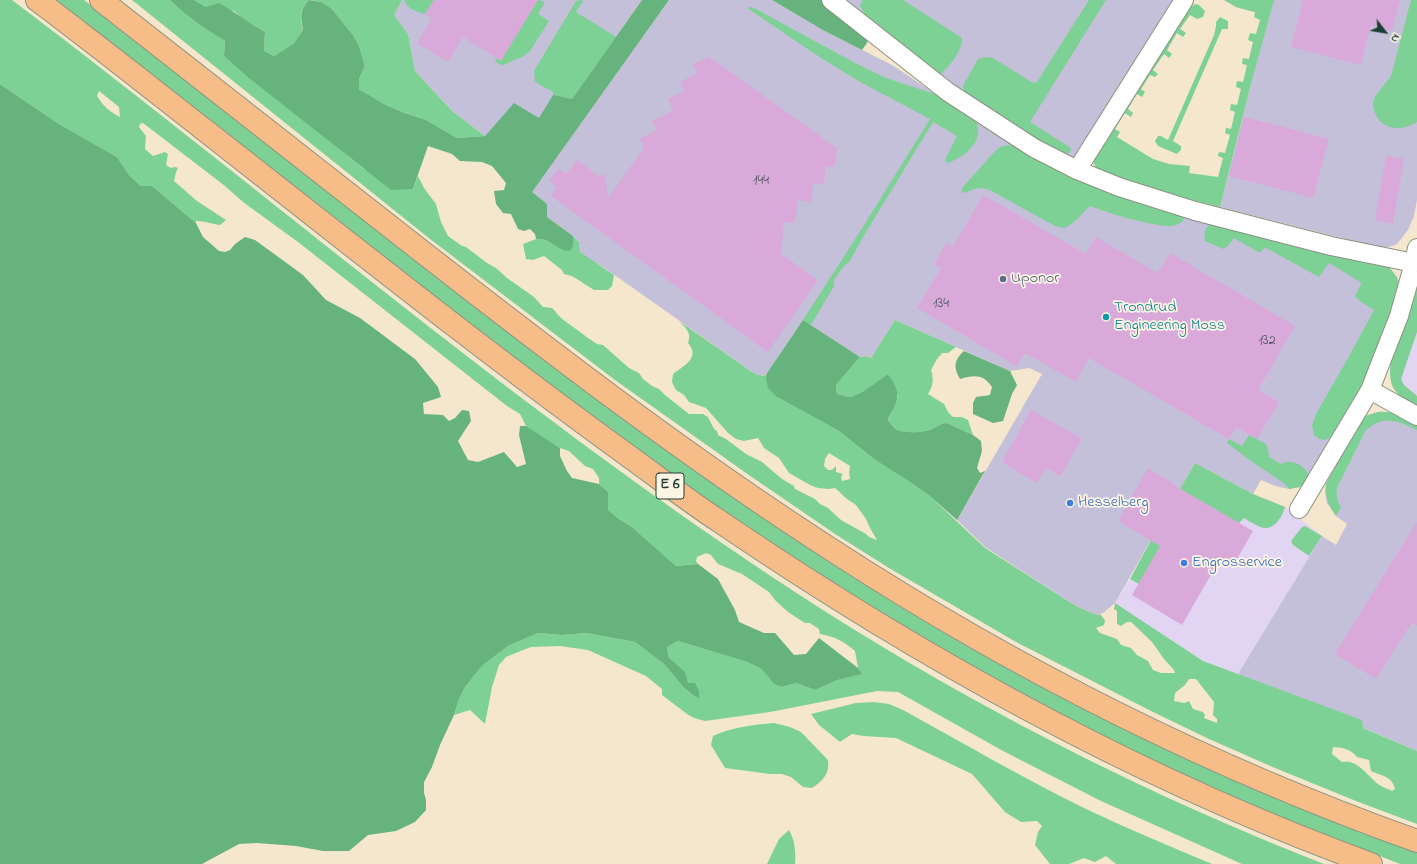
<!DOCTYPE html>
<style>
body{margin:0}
#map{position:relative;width:1417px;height:864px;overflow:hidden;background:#f5e7cd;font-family:"Indie Flower",sans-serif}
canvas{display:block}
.north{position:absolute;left:1365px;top:12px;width:40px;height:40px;-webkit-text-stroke:3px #fcf5e5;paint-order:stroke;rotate:121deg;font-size:11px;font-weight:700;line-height:16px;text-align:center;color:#1f3d34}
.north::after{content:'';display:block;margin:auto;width:14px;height:18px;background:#1f3d34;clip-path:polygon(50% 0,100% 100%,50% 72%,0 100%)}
</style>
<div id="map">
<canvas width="1417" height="864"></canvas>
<div class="north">N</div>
</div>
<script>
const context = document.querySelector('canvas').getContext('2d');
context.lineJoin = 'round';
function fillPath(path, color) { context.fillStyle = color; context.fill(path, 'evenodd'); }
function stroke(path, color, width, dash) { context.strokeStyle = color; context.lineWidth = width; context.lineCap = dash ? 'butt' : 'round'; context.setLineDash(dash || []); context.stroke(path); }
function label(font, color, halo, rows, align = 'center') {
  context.font = font + ' "Indie Flower",sans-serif'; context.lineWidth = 3.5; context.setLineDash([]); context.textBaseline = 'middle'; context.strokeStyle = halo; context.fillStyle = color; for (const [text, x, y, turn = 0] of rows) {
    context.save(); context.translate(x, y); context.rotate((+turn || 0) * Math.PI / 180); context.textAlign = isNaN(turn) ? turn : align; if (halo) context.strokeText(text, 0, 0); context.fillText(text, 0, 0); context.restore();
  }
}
fillPath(new Path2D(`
 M1417 284V408L1394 390 1390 374V366Z
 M1253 494 1285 507 1322 536 1238 674 1203 661 1115 603 1130 579Z`), '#e2d4f3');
fillPath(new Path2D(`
 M402 0H642L572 99 539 118 514 104 485 136 452 111 415 71 408 34 393 15Z
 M669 0H772L821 29 892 65 1012 145 1068 173 1389 267 1398 278 1323 459 1300 487 1289 489 1275 486 1261 480 1253 494 1195 463 1115 603 1103 613 1097 615 1076 606 985 547 957 520 1042 374 1029 368 1010 371 895 320 871 358 866 356 860 357 803 320 767 373 764 376 755 374 606 269 584 256 580 252 579 242 573 236 547 217 531 192Z
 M842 0H1178L1076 159 1067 155 963 96Z
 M1224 0H1417V200L1414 216 1408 230 1397 244 1392 246 1383 248 1365 244 1220 207 1250 88 1269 16 1236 7Z
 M1378 412H1390L1417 423V751L1238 674 1322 536 1336 545 1347 524 1336 516 1327 503 1325 492 1326 484 1365 416Z`), '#c5c0da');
fillPath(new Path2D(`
 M0 0H12C290 210 554 442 850 627 1000 720 1160 800 1324 864H1242L1101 801 1003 751 898 692 877 691 770 712 705 721 694 718 687 714 662 695V689L646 676 588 650 560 646 531 647 518 652 506 657 499 665 492 687 485 724 470 710 454 715 459 699 465 687 482 666 508 646 538 633 562 635 587 633 635 642 664 664 684 688 693 695 688 683 669 658 667 647 678 641 747 662 763 669 774 684 782 687 796 683 815 690 838 680 861 674 858 668 855 651C843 641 836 637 820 634L819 629 810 623H805L788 612 775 600 769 592 742 574 718 564 711 555 706 553 697 557 696 561 698 564 676 566 632 527 619 519 608 510V492L599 484V478L593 469 585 466 569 451 560 448 530 429 526 426 520 414 507 406 298 242 243 202 225 186 143 123 140 124 139 127 146 136 145 149 153 156 165 152 168 154 166 165 171 168 175 167 178 168 176 172 174 181 197 201 226 220 220 225C212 224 205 221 196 221V223L152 186H141L129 175 117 157 59 124 0 84ZM99 91 119 107 120 117C111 113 102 105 97 96Z
 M56 0H84C252 131 418 265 589 393 704 478 822 562 946 634 1041 689 1139 739 1239 782 1297 807 1357 830 1417 853V864C1412 864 1406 864 1401 864 1399 864 1387 859 1385 858 1373 854 1360 849 1347 844 1309 829 1272 814 1234 798 794 610 431 290 56 0Z
 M132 0H170C187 17 205 29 225 41L224 56 364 169 413 189 418 176 424 188 436 204 441 222 448 236 462 246 466 247 487 263 496 268 507 278 534 297 543 307 552 308 561 318 588 338 597 344 603 345 629 368 639 373 643 379 652 386 659 389 665 395 689 414H703L708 417 714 429 717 431 718 435 726 439 746 454 762 462 782 479 794 486 795 489 815 499 820 504 828 508 841 520 866 534 869 537 877 540 870 528 866 519 856 505 847 499 835 488 829 489 818 488 810 485 789 473 779 458 764 448 758 438 744 441 736 439 728 433 706 408 689 402 684 395 676 390 672 382 673 374C683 366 701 358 688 343 692 333 686 328 679 321L755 374 764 376 767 373 766 378 777 397 839 431 875 460 910 482 931 497 985 548 1076 606 1097 615 1100 614 1105 620 1104 625 1096 628 1100 633 1117 639 1121 645 1131 648 1137 655 1148 661 1153 670 1161 673H1175L1174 670 1164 659 1152 642 1131 622H1127L1121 626 1117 624V611L1114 609 1115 603 1203 661 1362 720 1363 728 1417 751V824L1356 801 1275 768 1209 739 1153 712 1016 642 889 568 835 534 746 473 615 380 430 239ZM829 453 850 466 849 473 850 479 842 481 841 477 843 474 836 472V466L832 470H828L824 466 825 459ZM1189 679H1196L1214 702 1213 715 1217 719V723L1204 718 1205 715 1203 712 1193 709 1189 701 1184 703 1174 701 1175 693 1185 685ZM1333 747C1342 747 1352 750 1357 757L1369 760 1371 771C1382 776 1392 776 1395 789L1392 791C1389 789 1384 788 1381 786 1368 778 1358 758 1342 762L1332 754Z
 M194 0H309C299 12 300 15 303 30L294 43 274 56 264 51 265 32 242 18 234 11 206 7Z
 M311 0H402L394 15 408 34 415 71 452 111 485 136 457 138 426 120 402 112 386 105 359 89V79L365 66 359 46 353 35 332 9 322 2Z
 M404 0H434L425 14C416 11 408 10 404 0Z
 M538 0 545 2 538 14 549 21 530 51 522 57 503 65 499 64 495 61Z
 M581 0 583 1 576 12 616 37 572 99 553 95V92L535 82 534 71 576 1Z
 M862 0H903L962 38C962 52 949 67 939 76L869 21 860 6Z
 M1089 0H1106L1030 122 1071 148 1070 152 1067 155 1047 146 964 94 963 86 978 59 986 57 993 58 1033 83 1037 82Z
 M1224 0H1274L1250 88 1220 207 1173 195 1107 174C1098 170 1093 167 1093 157L1190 7 1195 4 1199 5 1205 11 1203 17 1197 19 1190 15 1180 29 1186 33 1183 37 1177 33 1167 50 1172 54 1169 58 1164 54 1153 70 1158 74 1155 77 1150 75 1141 89 1145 92 1142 97 1137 94 1128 109 1133 113 1131 117 1125 113 1115 129 1120 132 1117 137 1153 159 1169 164 1190 166 1189 173 1218 177 1223 158 1218 156 1219 152 1225 153 1230 135 1225 133 1226 128 1231 129 1235 112 1230 110 1231 104 1237 105 1241 89 1236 87 1237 81 1243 82 1247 65 1242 64 1243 58 1249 59 1253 42 1248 40 1250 33 1256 34 1260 20 1254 17 1255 12 1236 7Z
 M1411 0H1417V122C1403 131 1384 131 1376 115 1374 112 1373 107 1373 103 1374 94 1386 84 1391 76Z
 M752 7 861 66 886 78 935 94 976 121C977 124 978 127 978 130 979 147 960 159 947 163L945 160 957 136 933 122 863 237 850 261 843 267 834 280V286L811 325 803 320 861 230 930 119 862 83 821 58 747 8Z
 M1220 17 1228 21V29H1222L1173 141 1181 146V150L1177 154 1158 146 1155 141 1158 136H1161L1168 140 1214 35 1216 26V22Z
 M1012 145 1068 173 1185 213 1183 221C1179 224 1175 226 1169 226 1147 225 1111 214 1090 206 1080 214 1077 223 1064 228L1055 226 990 190C980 187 974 188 965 193L961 191 963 187 994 152 1002 146Z
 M1212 223 1389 267C1394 274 1400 279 1400 289L1369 376 1335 435 1325 440 1319 439 1314 435 1312 425 1316 414 1348 358 1374 310 1361 302 1355 296 1361 284 1360 282 1329 263 1319 277 1266 248H1264L1261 252H1258L1234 238 1228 246 1223 249 1205 241C1204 232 1204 228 1212 223Z
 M573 236 579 242 580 252 614 275 612 286 608 290H594L572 276 564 274 562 270 544 256 533 260 526 259 523 244 536 239 546 240 554 244 573 246Z
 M1417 284V332L1401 379 1404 385 1417 396V408C1396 394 1387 389 1391 361Z
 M895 320 956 347 948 353H942L937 359 931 370C934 379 933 386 928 394L944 404 948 412 953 417H962L968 420 973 435 947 423C941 423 937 427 932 429 923 433 906 433 897 430 894 428 890 423 888 421L898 396 888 374 862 392 850 397 837 394 836 385 860 357 866 356 871 358Z
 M1378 412C1394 411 1402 415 1417 423V430C1398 421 1384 414 1366 430L1337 488C1336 496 1337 501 1341 507L1336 516C1328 504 1325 498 1326 484L1355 431 1365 416Z
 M1249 435 1266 444 1268 449 1269 457 1281 464C1293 458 1306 466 1310 478L1300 487 1289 489 1285 484 1251 461 1227 443 1229 439 1242 446Z
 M1195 463 1253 494 1285 507C1282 517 1275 529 1264 528 1258 527 1249 521 1244 518L1239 523 1139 584 1130 579 1162 520Z
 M1305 526 1322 536 1309 556 1293 545 1291 541 1302 527Z
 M874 702 889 704 903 710C963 743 1023 778 1084 808 1126 828 1169 846 1212 864H1116L1106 856 1095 862 1084 858 1069 864H1050L1035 845 1038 832 1042 826 1037 821 1021 822 1005 812 972 774 896 738 863 736 852 734 840 742 819 725 811 714 856 703Z
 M774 723 790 727 801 732 828 760C830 773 823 781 812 788L803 787 791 777 782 774H770L725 768 711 745 713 736C731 727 754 725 774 723Z
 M789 830C795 840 796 853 795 864H767L779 839Z`), '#7dd194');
fillPath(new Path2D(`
 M170 0H194L206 7 219 3C235 12 249 23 265 32L264 51 274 56 294 43 303 30C301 15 299 12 309 0L322 2 332 9 353 35 359 46 365 66 359 79V89L386 105 402 112 426 120 457 138 485 136 514 103 539 118 553 95 572 99 642 0H669L532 192 547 204V217L573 236V246L570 251 563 250 546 240 536 239 535 234 530 229 524 231 518 229 511 214 503 213 496 204 494 191 504 190 506 183 492 166 482 162 460 161 452 154 428 146 413 189 391 190 249 78 224 56 225 41C205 29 187 17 170 0Z
 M772 0H822L868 37 867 43 862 50 821 29Z
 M0 84 59 124 117 157 129 175 141 186H152L196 223 203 237 219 251 225 252 230 250 235 244 245 237 255 240 303 275 326 300 360 318 415 359 438 387 441 397 423 403 424 414 443 415 449 421 455 418 462 410 469 411 471 421 458 441 468 460 478 462 504 452 517 467 526 464 519 435 520 426H526L560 448V456L567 471 572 478 599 484 608 492V510L619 519 632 527 676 566 698 564 718 579 735 610 739 622 764 633H775L794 655 806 654 819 638 858 668 862 674 838 680 815 690 796 683 782 687 774 684 762 669 747 662 678 641 667 647 669 658 685 672 688 683H695L699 691V698L693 695 684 688 664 664 635 642 587 633 562 635 538 633 508 646 482 666 465 687 459 699 454 715 440 745 432 767 424 782V793L426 800V810L415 822 396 831 368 835 349 851H323L296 846 257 843 239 844 202 864H0Z
 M803 320 860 357 836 385 837 394 850 397 862 392 888 374C903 396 898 398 888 420 890 423 894 428 897 430 906 433 923 433 932 429 937 427 941 423 947 423L973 435 981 441 982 451 977 468 980 473 985 471 957 520 931 497 910 482 875 460 839 431 777 397 768 388 766 378 767 373Z
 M964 351 1010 371 1017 385 1012 394 1003 421 993 423 973 414V403L976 397 990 395 992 387C983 374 975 375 960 379 953 367 954 360 964 351Z`), '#66b37e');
fillPath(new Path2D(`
 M434 0H538L501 61 463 37 448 62 417 43 432 18 425 14Z
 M1303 0H1400L1392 31 1371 25 1361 65 1291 47Z
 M709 57 837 148 835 167 826 166 824 184 813 183 811 202 798 200 795 223 784 222 781 254 818 280 768 352 551 196 557 187 549 181 558 169 566 174 577 160 599 176 605 174 608 198 644 148 640 139 657 130 652 121 673 111 668 99 685 91 680 82 697 73 693 64Z
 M1244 117 1329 139 1313 198 1229 176Z
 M1386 156 1404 159 1393 224 1375 220Z
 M983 195 1086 254 1096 237 1158 273 1170 253 1295 326 1258 390 1279 402 1257 439 1236 427 1229 439 1089 358 1076 382 1025 353 1017 366 917 308 941 268 934 264 946 243 953 247Z
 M1031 410 1082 439 1060 476 1046 468 1037 483 1002 462Z
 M1148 468 1173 483 1172 484 1253 531 1233 566 1220 559 1182 625 1132 595 1160 546 1118 521Z
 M1417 522V626L1412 622 1376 679 1335 654Z`), '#d9a9da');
const street = new Path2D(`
 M831 0 948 92 1034 148 1077 170 1119 187 1195 211 1331 246 1414 263
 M1077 170 1184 0
 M1370 390 1417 416
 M1299 509 1370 390 1399 316 1414 263 1417 248`);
const highway = new Path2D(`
 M37 0C93 42 147 85 202 128 345 240 487 354 634 460 663 481 690 502 719 521 923 660 1138 779 1371 864
 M101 0C204 81 308 162 411 243 548 350 686 456 832 550 1015 669 1212 768 1417 841`);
stroke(street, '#8a9280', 20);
stroke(highway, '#8a9280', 24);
stroke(street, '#fff', 18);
stroke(highway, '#f7bd88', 22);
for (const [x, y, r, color] of [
 [1003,279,4,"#5c6f8a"],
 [1106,317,4,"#0f9aa8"],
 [1070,503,4,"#3f7fe0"],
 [1184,563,4,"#3f7fe0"]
]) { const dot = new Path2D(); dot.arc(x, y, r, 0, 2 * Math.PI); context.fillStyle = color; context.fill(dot); stroke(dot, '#fcf5e5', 1.5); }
label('14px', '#4e585e', null, [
 ["144",761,182],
 ["134",941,305],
 ["132",1267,342]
]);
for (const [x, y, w] of [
 [670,486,28]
]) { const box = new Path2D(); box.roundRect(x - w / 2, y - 13, w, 26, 3); context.fillStyle = '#fcf5e5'; context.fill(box); stroke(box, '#1f3d34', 1); }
label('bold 15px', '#1f3d34', null, [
 ["E 6",670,486]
]);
label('16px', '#4e5e75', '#fcf5e5', [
 ["Uponor",1011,279]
], 'left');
label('16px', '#0d838f', '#fcf5e5', [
 ["Trondrud",1114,308],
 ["Engineering Moss",1114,326]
], 'left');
label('16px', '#366cbe', '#fcf5e5', [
 ["Hesselberg",1078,503],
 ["Engrosservice",1192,563]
], 'left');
</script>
